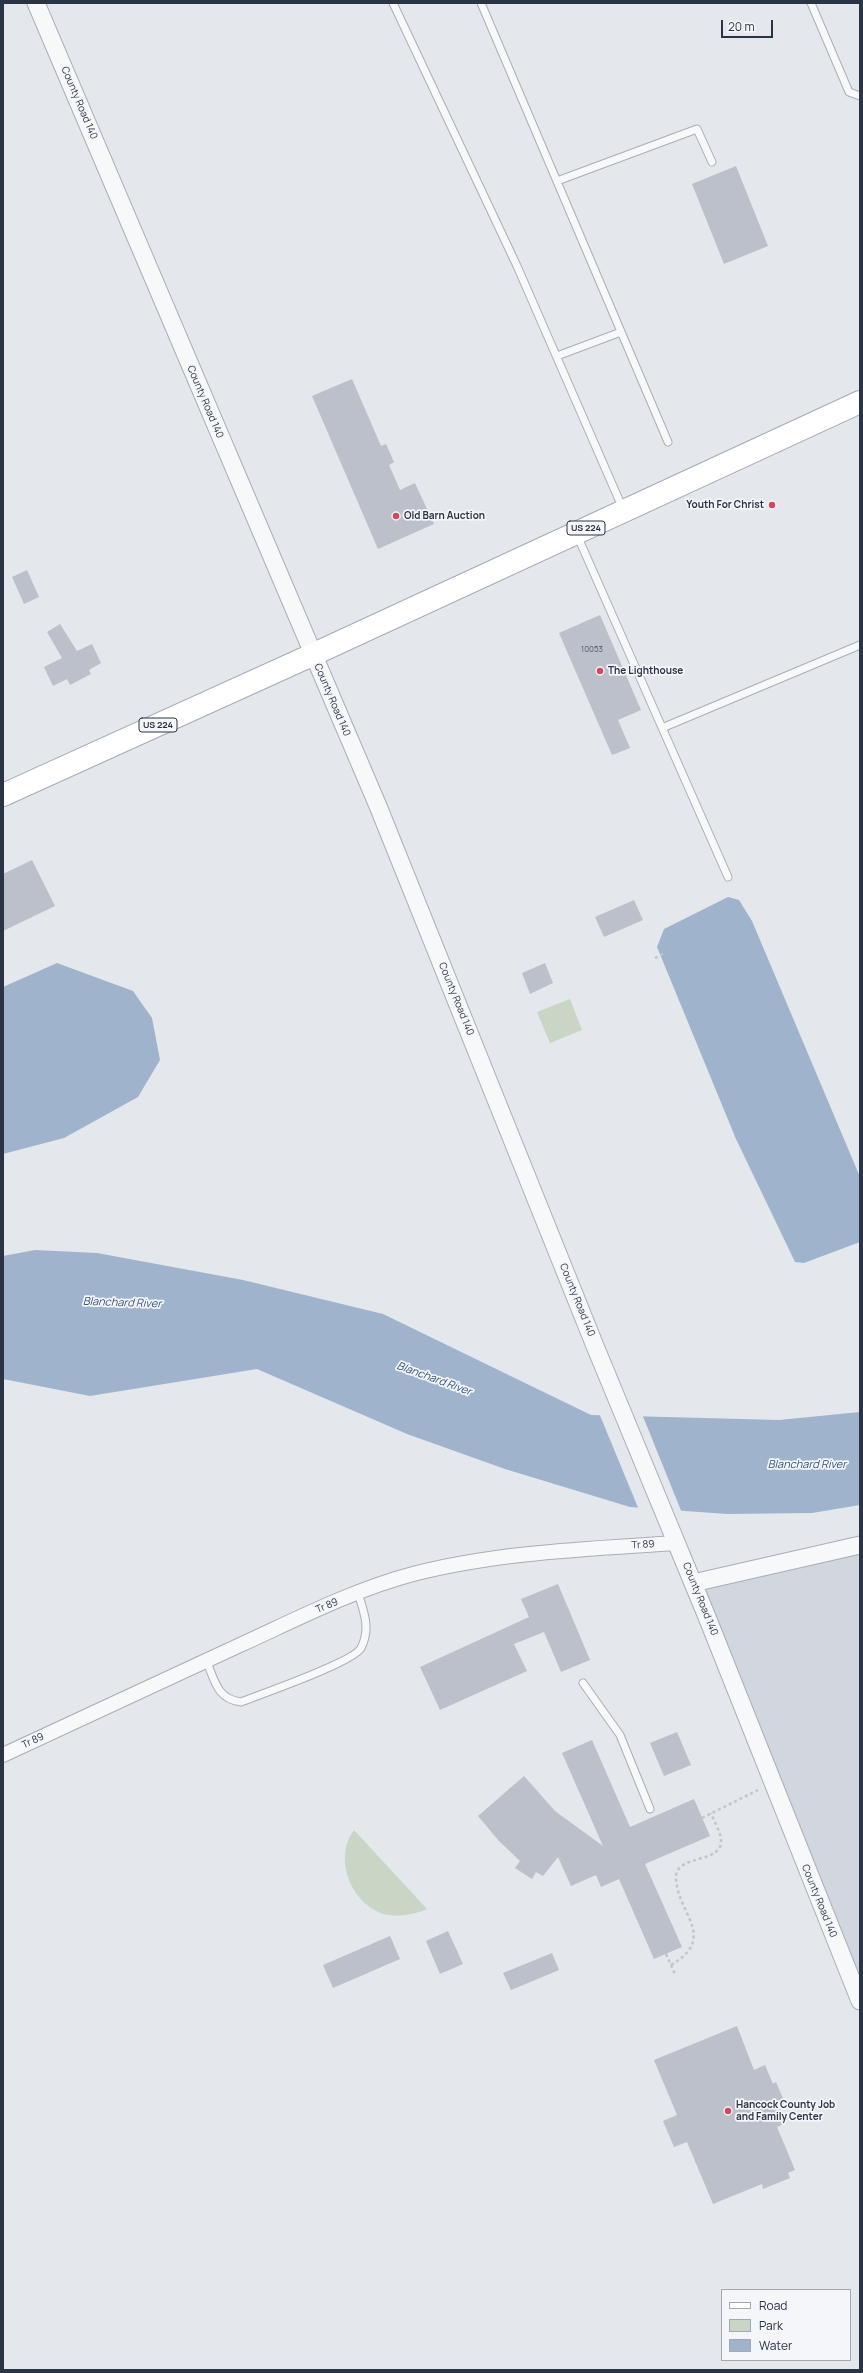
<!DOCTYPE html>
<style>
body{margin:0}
#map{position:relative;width:863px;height:2373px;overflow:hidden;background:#e4e7ec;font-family:Manrope,sans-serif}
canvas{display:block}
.frame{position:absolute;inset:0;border:4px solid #2b3445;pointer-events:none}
.legend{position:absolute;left:721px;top:2289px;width:130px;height:72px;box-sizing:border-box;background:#f4f6f9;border:1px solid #a4a8b1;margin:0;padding:5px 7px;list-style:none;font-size:12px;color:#2b3445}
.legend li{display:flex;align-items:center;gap:8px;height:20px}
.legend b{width:20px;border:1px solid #a4a8b1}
.scale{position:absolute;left:721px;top:20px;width:52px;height:18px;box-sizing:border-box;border:2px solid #2b3445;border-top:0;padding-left:5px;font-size:12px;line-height:14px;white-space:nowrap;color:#2b3445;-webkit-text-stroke:3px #f4f6f9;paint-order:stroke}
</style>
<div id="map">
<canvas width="863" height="2373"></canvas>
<div class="frame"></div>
<ul class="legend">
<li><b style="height:5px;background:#fff"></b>Road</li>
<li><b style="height:11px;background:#c9d6c5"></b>Park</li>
<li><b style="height:11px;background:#9fb4cc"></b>Water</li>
</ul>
<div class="scale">20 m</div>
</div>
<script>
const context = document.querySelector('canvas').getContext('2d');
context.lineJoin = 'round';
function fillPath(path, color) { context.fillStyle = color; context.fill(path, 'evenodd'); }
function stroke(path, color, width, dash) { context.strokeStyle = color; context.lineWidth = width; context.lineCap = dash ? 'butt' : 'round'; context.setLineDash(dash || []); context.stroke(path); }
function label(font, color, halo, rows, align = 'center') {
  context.font = font + ' Manrope,sans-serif'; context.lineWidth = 3.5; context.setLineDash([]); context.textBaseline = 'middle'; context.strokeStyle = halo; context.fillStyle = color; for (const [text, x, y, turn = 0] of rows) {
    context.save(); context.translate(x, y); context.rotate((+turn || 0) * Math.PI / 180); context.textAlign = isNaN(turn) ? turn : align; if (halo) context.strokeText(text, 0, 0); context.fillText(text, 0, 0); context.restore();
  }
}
fillPath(new Path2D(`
 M860 1545V1991L693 1583Z`), '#d2d6de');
fillPath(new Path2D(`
 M570 999 582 1030 550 1043 537 1012Z
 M354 1830 427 1909C413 1915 395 1918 381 1913 351 1902 333 1858 354 1830Z`), '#c9d6c5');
fillPath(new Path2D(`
 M728 897 739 900 752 921 860 1177V1242L804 1263 795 1262 736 1139 657 947 664 929Z
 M57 963 133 991 152 1018 160 1060 138 1097 64 1138 3 1154V987Z
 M35 1250 97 1253 243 1280 383 1314 591 1415 779 1420 860 1412V1505L812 1513 727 1514 630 1507 505 1469 407 1434 257 1369 90 1396 3 1379V1256Z`), '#9fb4cc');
fillPath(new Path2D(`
 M599 1413 642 1414 682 1513 639 1510Z`), '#e4e7ec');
fillPath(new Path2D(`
 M736 166 768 246 724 264 692 184Z
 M352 379 381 446 386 444 394 462 389 465 400 490 415 483 434 524 378 549 312 396Z
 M27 570 39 597 24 604 12 577Z
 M600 615 641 710 618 720 630 748 612 755 559 633Z
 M60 624 77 651 92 644 101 663 89 670 91 674 70 685 67 679 53 686 44 667 62 658 47 632Z
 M32 860 55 906 3 931V874Z
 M634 900 643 920 604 937 595 917Z
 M545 963 553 983 530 994 522 973Z
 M558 1584 590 1660 561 1672 544 1632 514 1644 527 1671 440 1710 420 1667 529 1617 521 1599Z
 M677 1732 691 1765 664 1776 650 1743Z
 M592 1740 630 1827 694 1799 710 1836 645 1864 682 1947 654 1959 619 1879 601 1887 596 1875 571 1886 558 1857 543 1876 536 1872 532 1879 515 1868 520 1861 499 1841 478 1816 524 1776 555 1811 603 1846 562 1753Z
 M448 1931 463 1964 440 1974 426 1941Z
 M390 1936 400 1959 333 1988 323 1965Z
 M552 1953 559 1970 511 1990 503 1973Z
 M737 2026 754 2070 765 2065 773 2084 776 2082 785 2103 779 2106 786 2123 777 2127 795 2170 788 2173 790 2178 763 2189 762 2184 713 2204 687 2142 674 2147 663 2121 677 2115 654 2060Z`), '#bbc0ca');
const service = new Path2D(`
 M393 3 517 266 623 509
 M481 3 668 442
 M811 3 849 92 860 96
 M557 181 697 129 712 162
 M557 356 621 332
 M577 535 728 877
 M662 728 860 645
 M206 1660C215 1681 217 1699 241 1702 261 1694 354 1662 361 1648 371 1629 364 1612 358 1593
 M583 1683 620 1735 650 1809`);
const minor = new Path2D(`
 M3 1755C82 1718 161 1681 240 1645 297 1619 353 1590 413 1574 498 1552 589 1549 676 1543`);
const tertiary = new Path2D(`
 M36 3 378 806 595 1346 707 1617 860 2001
 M693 1583 860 1545`);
const primary = new Path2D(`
 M3 795 312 655 860 402`);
stroke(service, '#a9aeb7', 9);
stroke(minor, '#a9aeb7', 16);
stroke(tertiary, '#a9aeb7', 19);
stroke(primary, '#a3abb8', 24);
stroke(new Path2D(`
 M655 958 666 952
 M702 1818 758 1790
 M666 1954 675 1974
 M671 1965C719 1937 676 1913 676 1877 676 1854 724 1864 721 1839 720 1831 714 1821 711 1813`), '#c2c5cb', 2.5, [3, 3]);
stroke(service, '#f7f8fa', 7);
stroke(minor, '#f7f8fa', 14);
stroke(tertiary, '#f7f8fa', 17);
stroke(primary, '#fff', 22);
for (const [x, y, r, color] of [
 [772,505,4,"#d1495b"],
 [396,516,4,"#d1495b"],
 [600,671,4,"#d1495b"],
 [728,2111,4,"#d1495b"]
]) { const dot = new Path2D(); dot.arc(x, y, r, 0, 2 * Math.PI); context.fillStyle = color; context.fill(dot); stroke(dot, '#f4f6f9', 1.5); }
label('8px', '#4f5766', null, [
 ["10053",592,650]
]);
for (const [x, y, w] of [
 [586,528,38],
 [158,725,38]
]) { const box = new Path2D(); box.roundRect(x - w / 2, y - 7, w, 14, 3); context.fillStyle = '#f4f6f9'; context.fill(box); stroke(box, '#2b3445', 1); }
label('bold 9px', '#2b3445', null, [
 ["US 224",586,528],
 ["US 224",158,725]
]);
label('10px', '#2b3445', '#f4f6f9', [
 ["County Road 140",79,103,67],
 ["County Road 140",205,402,67],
 ["County Road 140",332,700,67],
 ["County Road 140",456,999,68],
 ["County Road 140",577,1300,68],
 ["Tr 89",643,1545,-4],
 ["County Road 140",700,1599,68],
 ["Tr 89",327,1606,-23],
 ["Tr 89",33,1741,-25],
 ["County Road 140",819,1901,68]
]);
label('bold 10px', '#2b3445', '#f4f6f9', [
 ["Youth For Christ",764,505,"right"],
 ["Old Barn Auction",404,516],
 ["The Lighthouse",608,671],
 ["Hancock County Job",736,2105],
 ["and Family Center",736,2117]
], 'left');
label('italic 11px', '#34527a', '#f4f6f9', [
 ["Blanchard River",122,1303,2],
 ["Blanchard River",434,1379,20],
 ["Blanchard River",807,1465]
]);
</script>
